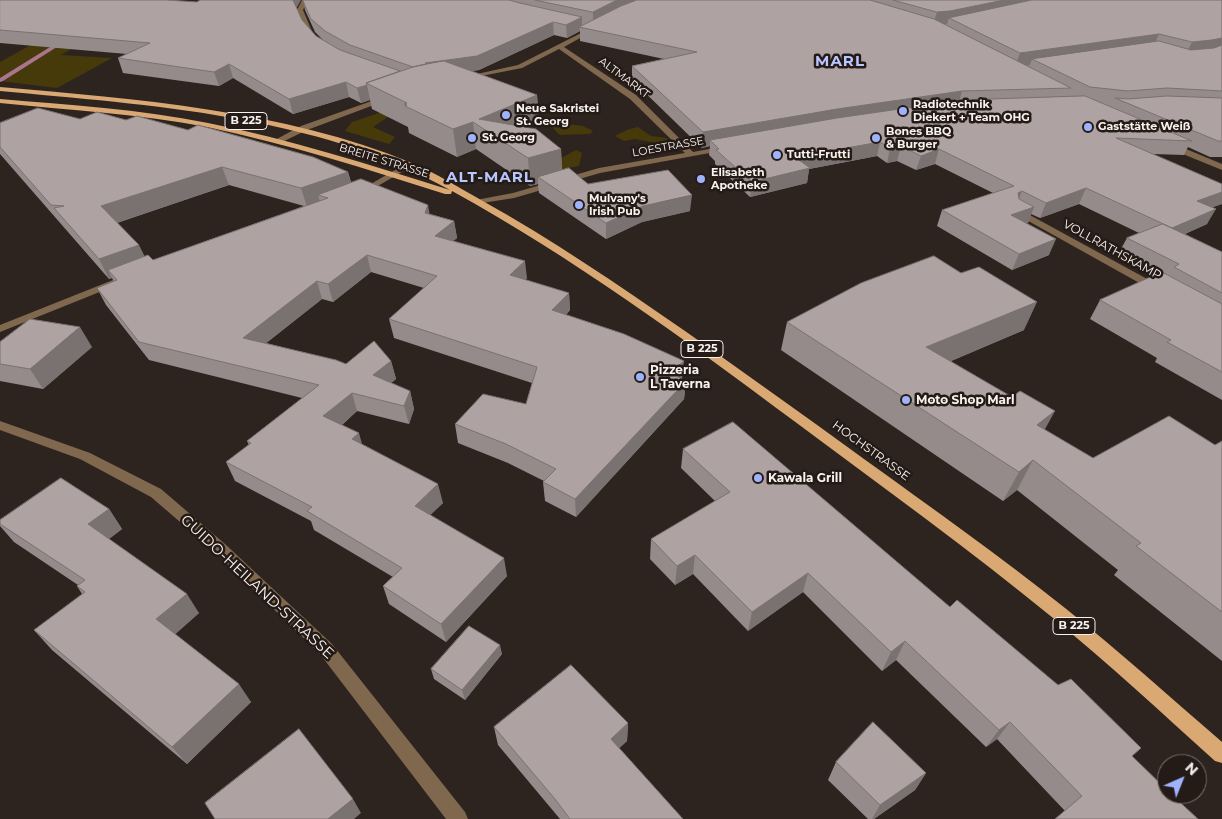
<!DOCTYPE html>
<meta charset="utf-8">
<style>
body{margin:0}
#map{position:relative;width:1222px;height:819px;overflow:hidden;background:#2d2420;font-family:Montserrat,sans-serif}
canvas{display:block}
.north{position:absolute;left:1157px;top:754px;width:50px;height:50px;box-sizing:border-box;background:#241b17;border:1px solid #79716d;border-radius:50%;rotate:44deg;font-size:14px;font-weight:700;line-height:20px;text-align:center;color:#f8f2ef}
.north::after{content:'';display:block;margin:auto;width:18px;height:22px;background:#9fb3fd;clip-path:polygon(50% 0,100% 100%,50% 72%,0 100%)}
</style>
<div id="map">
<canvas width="1222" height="819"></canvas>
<div class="north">N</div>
</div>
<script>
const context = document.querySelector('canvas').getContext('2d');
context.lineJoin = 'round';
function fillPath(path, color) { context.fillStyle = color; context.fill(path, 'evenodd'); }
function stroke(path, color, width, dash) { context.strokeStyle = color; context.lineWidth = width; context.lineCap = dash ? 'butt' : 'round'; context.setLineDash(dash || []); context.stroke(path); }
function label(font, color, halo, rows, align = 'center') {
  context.font = font + ' Montserrat,sans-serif'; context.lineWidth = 5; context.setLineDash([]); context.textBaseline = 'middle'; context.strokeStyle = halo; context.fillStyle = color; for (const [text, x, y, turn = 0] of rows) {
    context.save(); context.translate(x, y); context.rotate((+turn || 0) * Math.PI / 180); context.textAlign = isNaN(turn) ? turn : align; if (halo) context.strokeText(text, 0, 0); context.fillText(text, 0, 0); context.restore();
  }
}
fillPath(new Path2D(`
 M143 8 61 55 112 58 57 88 0 81V62L58 30Z
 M394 108V113L373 127 395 137 389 144 345 131 352 122Z
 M556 123 583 126 593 131 590 134 560 135 552 127Z
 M638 127 651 136 666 138 672 144 666 145 635 139 624 141 615 136 627 130Z
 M576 150 582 153 579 166 530 175Z`), '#463a0b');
fillPath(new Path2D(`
 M63 39 68 40 3 81 0 82V78Z`), '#aa758e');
fillPath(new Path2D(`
 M302 0H308L303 10 314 36H310L302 25 297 10Z
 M593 27 598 28 564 47 636 95 693 152 726 146 730 148 726 150 600 173 514 198 476 204V200L513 193 599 168 685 153 630 99 559 49 522 68 466 79 463 77 518 65Z
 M383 97 390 99 307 130 280 143 273 141 301 126Z
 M1168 144H1174L1222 164V170L1168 148Z
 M407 163 414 165 364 194 357 192Z
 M1017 208 1160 286 1161 288 1160 290H1152L1014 213V209Z
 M113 280 118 283 117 285 0 332V325Z
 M0 421 90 453 161 489 225 544 332 644 465 812 468 819H446L320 654 215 552 151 497 80 459 0 430Z`), '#80684e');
fillPath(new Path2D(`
 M0 87C136 99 284 110 412 163 436 173 458 187 481 200 552 239 618 285 685 331 745 373 805 416 864 459 932 508 1000 556 1065 608 1119 651 1170 697 1222 742V763L1215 761C1162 713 1109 664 1053 618 969 549 881 486 794 421 684 339 572 257 452 191L451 194H445C367 169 288 144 207 127 139 114 69 110 0 103V99C69 105 139 109 208 123 290 139 370 165 450 190 317 115 149 105 0 91Z`), '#daa872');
fillPath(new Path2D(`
 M0 0 297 8 302 20 316 36 323 40 315 32 305 10 303 0H1222V157H1210L1188 147 1184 155 1153 154 1222 184V204L1212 207 1207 224 1185 234 1222 252V400L1155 362 1157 358 1090 319 1100 300 1153 276 1117 256 1127 238 1139 233 1079 204 1040 218 1031 214 1028 223H1026L1049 255 1012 270 937 226 942 210 993 193 935 164 916 170 897 161 887 163 877 156 809 169 807 183 750 197 715 164V161L709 155 710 146 702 148 632 80V66L664 59 580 41V31L567 38 554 35 479 70 472 71 537 95 539 122 526 127 561 149 562 170 588 184 690 211 642 222 606 239 539 193 538 184 530 186 476 149 457 157 409 133 408 127 372 109 370 100 361 103 349 97 293 114 233 78 219 86 123 73 118 58 127 54 0 43Z
 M80 119 126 120 188 130 348 172 351 182 430 214 454 221 457 238 453 241 527 278 525 280 569 293 570 310 566 315 686 381 684 399 576 517 545 501 543 482 544 481 508 463 458 443 455 424 526 404 532 383 394 338 389 319 424 288 371 272 333 302 322 299 266 343 346 364 391 361 396 379 391 383 410 391 414 409 409 424 357 411 342 425 362 444 443 503 430 515 507 576 446 642 389 604 383 586 393 577 314 530 311 521 235 481 226 462 249 445 247 441 302 398 149 360 106 305 97 288 114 282 112 278 109 279 0 154V123ZM229 185 304 206 153 260 145 257 117 223Z
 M961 273 1024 330 951 361 1045 430 1093 458 1215 445 1222 441V661L1114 575 1118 570 1017 490 1003 501 781 350 787 322Z
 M0 342 92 347 43 389 0 381Z
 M683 449 950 607 1058 685 1141 748 1065 811 997 739 986 747 896 660 882 671 803 592 748 631 693 574 675 585 650 559 651 539 715 501 681 468Z
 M109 509 122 529 109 539 199 613 175 634 251 702 187 764 52 650 34 630 82 594 77 586 78 585 14 542 0 526V520Z
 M502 654 465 700 434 679 431 669Z
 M628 723 627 741 619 748 683 819H560L498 745 494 727Z
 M836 762 926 773 915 790 874 819H868L828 780Z`), '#968b8b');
fillPath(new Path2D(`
 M293 0H301L295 11Z
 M617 0H652L593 25V12Z
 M1004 0H1057L949 18 947 24 933 25 937 12Z
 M582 17V28L579 27 580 31 567 38 566 25Z
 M553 22 554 35 479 70 434 76 425 63Z
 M1159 34 1153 47 1032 59 1030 65 1015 67 1020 53Z
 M1222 38V50L1185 56 1192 42Z
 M229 64 233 78 219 86 214 72Z
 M346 82 349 97 293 114 289 99Z
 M367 85 370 100 361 103 357 88Z
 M962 91 958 106 710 140V146L702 148 703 132 837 109Z
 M537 95 539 122 499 139 479 119Z
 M473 122 476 149 457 157 453 129Z
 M880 142 877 156 809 169 807 183 750 197 752 182 795 157Z
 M901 146 897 161 887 163 890 148Z
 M561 149 562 177H538V184L530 186 528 158Z
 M939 149 935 164 916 170 921 156Z
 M222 167 229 185 110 225 101 206Z
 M348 172 353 190 318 195 320 202 307 207 301 188Z
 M1086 188 1079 204 1040 218 1046 203Z
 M1022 191 1016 206 1018 193Z
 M1222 192V204L1189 216 1197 201Z
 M692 195 690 211 642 222 606 239V223L643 206Z
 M428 205 431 222 425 213Z
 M1034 207 1028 223 1005 231 1011 215Z
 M1216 209 1207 224 1162 244 1171 228Z
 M454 221 457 238 438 254 435 236Z
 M1056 239 1049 255 1012 270 1019 254Z
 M139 245 149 265 108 270 112 278 109 279 99 259Z
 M367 255 371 272 333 302 328 284Z
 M525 261 527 278 512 293 510 275Z
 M317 281 322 299 250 356 243 338Z
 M569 293 570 310 553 328 552 310Z
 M1037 302 1024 330 916 376 926 347Z
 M80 327 92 347 43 389 30 369Z
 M391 361 396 379 378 394 373 375Z
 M684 361 682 379 670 373Z
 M686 381 684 399 576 517 575 499Z
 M410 391 414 409 409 424 404 406Z
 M352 393 357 411 330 435 323 416Z
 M1055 411 1039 440 1037 425Z
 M359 433 364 451 352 439Z
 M1033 460 1017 490 1003 501 1019 472Z
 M438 484 443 503 420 525 415 506Z
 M109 509 122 529 102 544 88 524Z
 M695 555 693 574 675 585 677 566Z
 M504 558 507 576 446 642 441 624Z
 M808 573 803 592 748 631 752 612Z
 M187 594 199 613 170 639 156 619Z
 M905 641 896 660 882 671 891 652Z
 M500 645 502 654 465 700 462 690Z
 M239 684 251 702 187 764 172 747Z
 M1010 722 997 739 986 747 999 730Z
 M628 723 627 741 611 756V739Z
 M926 773 915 790 874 819H872L880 805Z
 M353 799 361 813 354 819H328Z`), '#7a7171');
const building = new Path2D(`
 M0 0H167L197 2 200 0H293L302 20 316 36 340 50 400 71 366 83 367 85 357 88 346 82 289 99 229 64 214 72 118 58 150 43 0 30Z
 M303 0H509L520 3 582 17 566 25 553 22 477 56 425 63 427 64 413 67 350 45 325 31 311 19Z
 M535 0H617L593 12Z
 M637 0H870L934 19 1071 88 962 91 837 109 703 132 632 66 697 52 579 27 621 6Z
 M893 0H1004L950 11 937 12Z
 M1032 0H1222V38L1212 40 1192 42 1159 34 1020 53 949 18Z
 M1159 41 1191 50 1214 48 1222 45V91L1167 88 1128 91 1090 87 1032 59Z
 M444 61 537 95 479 119 536 129 561 149 528 158 473 122 453 129 405 106 407 105 404 104 407 103 366 83 416 66Z
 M1085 96 1192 141 1116 138 1222 184V192L1197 201 1216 209 1172 228 1086 188 1046 203 1022 191 1018 193 1019 199 1034 207 1011 215 1056 239 1019 254 942 210 1014 186 939 149 921 156 901 146 890 148 880 142 795 157 810 168 752 182 716 150 719 149 710 140 837 118 962 100Z
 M1167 96 1222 98V141H1218L1115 98 1128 99Z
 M38 108 80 119 97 112 126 120 137 116 188 130 198 125 313 157 348 172 301 188 222 167 101 206 139 245 99 259 54 208 64 206 51 205 0 147V123Z
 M569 168 588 184 668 170 692 195 643 206 606 223 538 177Z
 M361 179 428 205 425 213 454 221 435 236 525 261 510 275 569 293 552 310 624 334 684 361 670 373 686 381 575 499 543 482 556 469 506 444 455 424 483 394 526 404 537 367 389 319 437 276 367 255 328 284 317 281 243 338 336 360 346 364 374 341 391 361 373 375 410 391 404 406 352 393 323 416 359 433 352 439 438 484 415 506 504 558 441 624 383 586 402 568 307 511 312 507 226 462 251 443 247 441 319 385 139 342 97 288 117 280 108 270 148 255 153 260 328 198 318 195Z
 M1163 224 1222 252V293L1174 267 1179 264 1127 238Z
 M934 256 961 273 979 267 1037 302 926 347 1012 397 1020 391 1055 411 1037 425 1093 458 1169 416 1215 445 1222 441V612L1136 546 1141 543 1033 460 1019 472 787 322 861 283Z
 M1162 272 1222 304V372L1167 342 1171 340 1100 300Z
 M30 319 80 327 30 369 0 364V342Z
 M733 422 950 607 957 600 1058 685 1071 679 1141 748 1132 756 1167 790V794H1171L1198 819H1055L1082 796 1010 722 999 730 905 641 891 652 808 573 752 612 695 555 677 566 651 539 730 492 683 449Z
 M61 478 109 509 88 524 187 594 156 619 239 684 172 747 34 630 85 592 77 586 85 580 0 524V520Z
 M469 626 500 645 462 690 431 669Z
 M571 665 628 723 611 739 683 819H570L555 799 494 727Z
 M873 722 926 773 880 805 836 762Z
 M299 729 353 799 328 819H215L205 803Z`);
fillPath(building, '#afa2a2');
stroke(building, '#7a7171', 1);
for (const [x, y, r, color] of [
 [903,111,5,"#9fb3fd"],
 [506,115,5,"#9fb3fd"],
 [1088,127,5,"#9fb3fd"],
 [472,138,5,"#9fb3fd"],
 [876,138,5,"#9fb3fd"],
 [777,155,5,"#9fb3fd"],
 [701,179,5,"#9fb3fd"],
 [579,205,5,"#9fb3fd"],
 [640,377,5,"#9fb3fd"],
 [906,400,5,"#9fb3fd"],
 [758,478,5,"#9fb3fd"]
]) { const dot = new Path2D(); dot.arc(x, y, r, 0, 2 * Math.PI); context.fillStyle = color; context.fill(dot); stroke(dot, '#241b17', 2); }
label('11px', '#f8f2ef', '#241b17', [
 ["ALTMARKT",624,78,37],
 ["LOESTRASSE",668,147,-10],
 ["BREITE STRASSE",384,161,17]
]);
label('bold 11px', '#f8f2ef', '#241b17', [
 ["Radiotechnik",913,105],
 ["Diekert + Team OHG",913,118],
 ["Neue Sakristei",516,109],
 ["St. Georg",516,122],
 ["Gaststätte Weiß",1098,127],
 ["Bones BBQ",886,132],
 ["& Burger",886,145],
 ["St. Georg",482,138],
 ["Tutti-Frutti",787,155],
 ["Elisabeth",711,173],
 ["Apotheke",711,186],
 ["Mulvany's",589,199],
 ["Irish Pub",589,212]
], 'left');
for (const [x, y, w] of [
 [246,121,42],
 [702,349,42],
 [1074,626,42]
]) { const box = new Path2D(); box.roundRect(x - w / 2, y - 8.5, w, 17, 4); context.fillStyle = '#241b17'; context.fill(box); stroke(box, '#f8f2ef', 1); }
label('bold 11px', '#f8f2ef', null, [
 ["B 225",246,121],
 ["B 225",702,349],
 ["B 225",1074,626]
]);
label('12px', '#f8f2ef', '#241b17', [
 ["VOLLRATHSKAMP",1112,250,29],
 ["HOCHSTRASSE",871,451,36]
]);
label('bold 12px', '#f8f2ef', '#241b17', [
 ["Pizzeria",650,370],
 ["L Taverna",650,384],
 ["Moto Shop Marl",916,400],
 ["Kawala Grill",768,478]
], 'left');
context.letterSpacing = '1px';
label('bold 15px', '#b8c7ff', '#241b17', [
 ["MARL",840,62],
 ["ALT-MARL",490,178]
]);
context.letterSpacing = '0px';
label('15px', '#f8f2ef', '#241b17', [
 ["GUIDO-HEILAND-STRASSE",257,587,43]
]);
</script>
